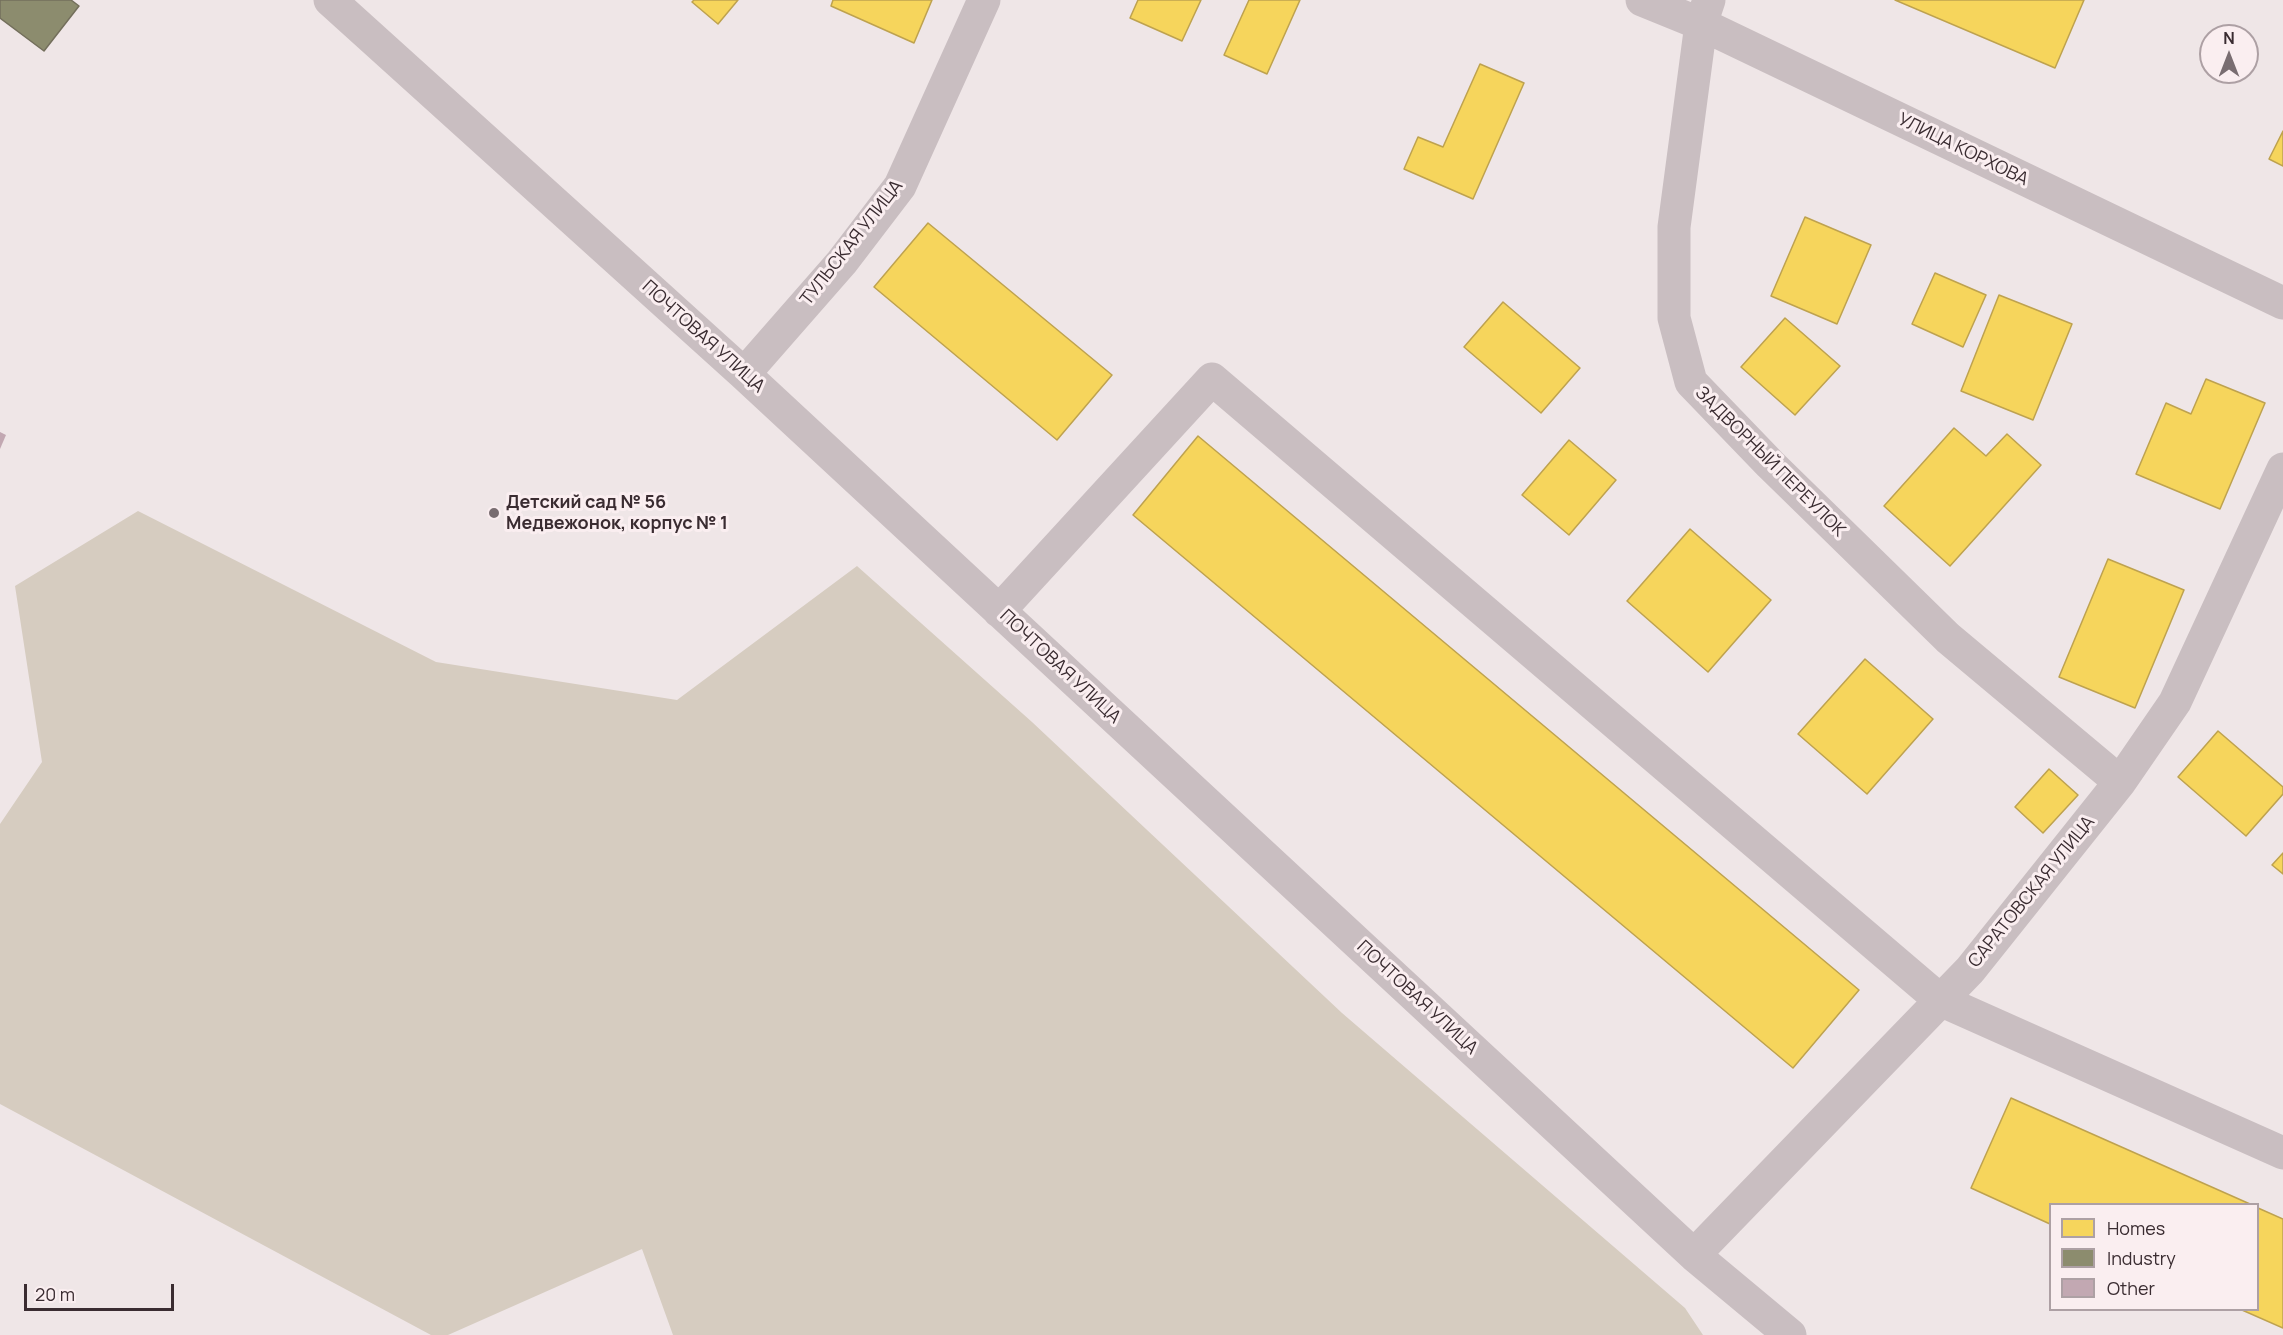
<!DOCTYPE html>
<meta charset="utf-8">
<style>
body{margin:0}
#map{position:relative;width:2283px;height:1335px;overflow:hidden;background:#efe6e7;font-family:Manrope,sans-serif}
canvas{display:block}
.legend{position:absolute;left:2049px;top:1203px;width:210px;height:108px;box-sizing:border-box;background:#faeef0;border:2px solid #ada0a4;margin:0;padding:8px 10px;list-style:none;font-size:18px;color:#3a2c31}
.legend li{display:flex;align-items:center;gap:12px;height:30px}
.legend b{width:30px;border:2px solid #ada0a4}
.north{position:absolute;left:2199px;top:24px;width:60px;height:60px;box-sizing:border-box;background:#faeef0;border:2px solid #ada0a4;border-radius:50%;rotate:0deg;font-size:16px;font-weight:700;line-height:24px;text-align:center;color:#3a2c31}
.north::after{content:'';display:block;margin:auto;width:21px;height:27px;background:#796d71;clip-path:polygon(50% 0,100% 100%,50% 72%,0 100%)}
.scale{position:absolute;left:24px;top:1284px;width:150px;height:27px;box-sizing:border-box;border:3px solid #3a2c31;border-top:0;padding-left:8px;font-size:18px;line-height:21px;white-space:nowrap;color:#3a2c31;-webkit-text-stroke:4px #faeef0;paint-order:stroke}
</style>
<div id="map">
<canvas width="2283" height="1335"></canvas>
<ul class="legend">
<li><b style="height:16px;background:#f6d55c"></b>Homes</li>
<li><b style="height:16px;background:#8c8c6e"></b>Industry</li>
<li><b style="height:16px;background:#c2a8b2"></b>Other</li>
</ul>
<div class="north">N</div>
<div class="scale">20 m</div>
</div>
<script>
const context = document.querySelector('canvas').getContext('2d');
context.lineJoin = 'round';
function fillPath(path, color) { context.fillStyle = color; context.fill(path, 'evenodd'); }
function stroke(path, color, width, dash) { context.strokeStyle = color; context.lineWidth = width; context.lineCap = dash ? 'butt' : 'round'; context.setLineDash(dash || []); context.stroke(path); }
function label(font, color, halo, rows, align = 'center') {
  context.font = font + ' Manrope,sans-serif'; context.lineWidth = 6; context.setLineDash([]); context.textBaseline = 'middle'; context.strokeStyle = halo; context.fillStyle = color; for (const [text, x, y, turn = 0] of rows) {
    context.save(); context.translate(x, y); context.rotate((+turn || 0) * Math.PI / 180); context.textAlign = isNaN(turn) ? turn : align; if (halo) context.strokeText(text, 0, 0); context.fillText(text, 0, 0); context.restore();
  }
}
fillPath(new Path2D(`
 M138 511 436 662 677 700 857 566 1032 722 1342 1013 1685 1308 1703 1335H673L642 1249 448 1335H431L0 1104V824L42 762 15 586Z`), '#d6ccc0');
const homes = new Path2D(`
 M694 0H738L718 24 692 2Z
 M833 0H932L914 43 831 6Z
 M1138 0H1201L1182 41 1130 18Z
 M1249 0H1300L1267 74 1224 55Z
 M1895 0H2084L2055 68Z
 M1480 64 1524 83 1473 199 1404 169 1418 137 1443 147Z
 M2283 131V166L2269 159Z
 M1805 217 1871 245 1837 324 1771 296Z
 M928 223 1112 375 1057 440 874 287Z
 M1935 273 1986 295 1963 347 1912 324Z
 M1999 295 2072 324 2033 420 1961 391Z
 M1503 302 1580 368 1541 413 1464 347Z
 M1785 318 1840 366 1795 415 1741 367Z
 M2206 379 2265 403 2220 509 2136 474 2166 403 2191 414Z
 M1954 428 1986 456 2007 434 2041 465 1950 566 1884 506Z
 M1198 436 1859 990 1793 1068 1133 515Z
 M1569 440 1616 480 1569 535 1522 495Z
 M1690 529 1771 600 1708 672 1627 601Z
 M2108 559 2184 590 2135 708 2059 677Z
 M1865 659 1933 719 1867 794 1798 734Z
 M2218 731 2283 787V794L2246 836 2178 777Z
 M2049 769 2078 795 2043 833 2015 807Z
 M2283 853V874L2272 865Z
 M2011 1098 2250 1204H2050V1224L1971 1188Z
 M2258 1208 2283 1219V1328L2242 1310H2258Z`);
fillPath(homes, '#f6d55c');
stroke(homes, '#bea24f', 1.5);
const industry = new Path2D(`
 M0 0H71L79 6 44 51 0 18Z`);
fillPath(industry, '#8c8c6e');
stroke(industry, '#736f5c', 1.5);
fillPath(new Path2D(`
 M0 432 6 435 0 449Z`), '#c2a8b2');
stroke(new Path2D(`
 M330 0 744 374 1694 1255 1790 1335
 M1642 0 1701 24 2283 303
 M1709 0 1701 24 1674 227V318L1691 382 1770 464 1948 638 2120 782
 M744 374 842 262 900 186 984 0
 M999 611 1212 379 1940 1000 2283 1153
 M1694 1255 1970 970 2120 782 2175 702 2283 469`), '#c9bec1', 33);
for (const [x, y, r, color] of [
 [494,513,6,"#796d71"]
]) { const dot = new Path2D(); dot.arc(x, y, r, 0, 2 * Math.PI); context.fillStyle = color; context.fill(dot); stroke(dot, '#faeef0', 2); }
label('18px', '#3a2c31', '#faeef0', [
 ["УЛИЦА КОРХОВА",1963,150,26],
 ["ТУЛЬСКАЯ УЛИЦА",852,243,-52],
 ["ПОЧТОВАЯ УЛИЦА",703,337,42],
 ["ЗАДВОРНЫЙ ПЕРЕУЛОК",1770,462,45],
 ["ПОЧТОВАЯ УЛИЦА",1060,667,43],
 ["САРАТОВСКАЯ УЛИЦА",2032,892,-51],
 ["ПОЧТОВАЯ УЛИЦА",1417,998,43]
]);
label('bold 18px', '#3a2c31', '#faeef0', [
 ["Детский сад № 56",506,503],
 ["Медвежонок, корпус № 1",506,524]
], 'left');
</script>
